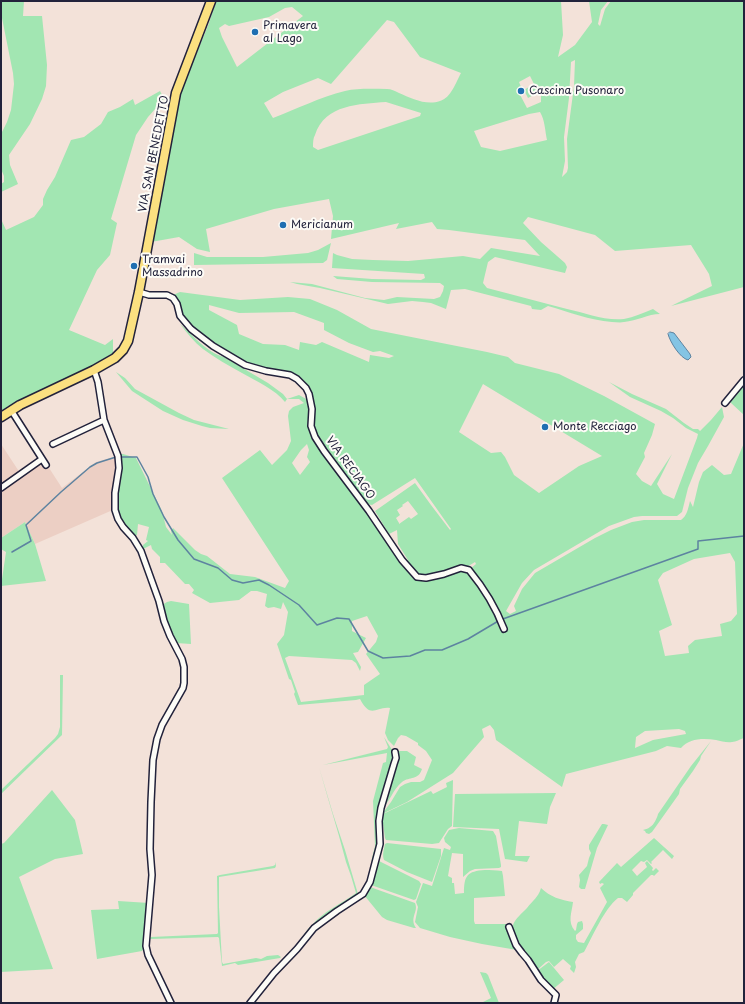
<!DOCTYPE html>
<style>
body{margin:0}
#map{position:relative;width:745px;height:1004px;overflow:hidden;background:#f3e2d9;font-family:"Playpen Sans",sans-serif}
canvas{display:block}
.frame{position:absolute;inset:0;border:2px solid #22223b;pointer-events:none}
</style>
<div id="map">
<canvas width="745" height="1004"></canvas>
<div class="frame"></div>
</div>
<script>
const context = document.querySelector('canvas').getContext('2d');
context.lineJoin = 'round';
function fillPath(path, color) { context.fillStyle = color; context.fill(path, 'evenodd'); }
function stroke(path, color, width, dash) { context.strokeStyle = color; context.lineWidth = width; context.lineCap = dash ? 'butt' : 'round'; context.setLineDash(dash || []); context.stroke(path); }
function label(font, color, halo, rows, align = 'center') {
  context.font = font + ' "Playpen Sans",sans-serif'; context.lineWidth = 4; context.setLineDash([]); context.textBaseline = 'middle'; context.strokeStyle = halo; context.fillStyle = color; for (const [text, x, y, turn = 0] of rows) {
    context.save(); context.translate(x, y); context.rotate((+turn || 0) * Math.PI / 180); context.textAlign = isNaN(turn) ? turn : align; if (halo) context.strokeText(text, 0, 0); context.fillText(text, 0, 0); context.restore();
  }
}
fillPath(new Path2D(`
 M1 444 20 473 42 457 62 488 96 462 117 456 115 509 35 544 25 522 1 538Z`), '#eccfc4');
fillPath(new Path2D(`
 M2 1H24L23 16H42L47 65 46 86 42 99 30 124 9 155 10 165 18 184 1 192V184L4 182V176L1 169V134L7 122 11 110 14 84 13 73 1 13Z
 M216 1H561L563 35 558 57 575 45 592 22 589 1H608L601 10 598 24 600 26 605 9 611 1H744V287L671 306 712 286 709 274 691 245 615 251 595 235 528 217 523 223 541 242 565 263 567 267 565 273 495 257 488 262 483 283 487 288C514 295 540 302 567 309 586 313 604 321 624 319 634 317 643 313 653 309L660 314C648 314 637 321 624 322 620 323 616 322 612 322 589 320 569 312 548 306L541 310 532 309 531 306 465 289 451 290 446 309 431 303 423 302 412 301 388 304 320 288 297 284 290 282 312 284 365 298 384 300 397 297 434 299 440 297 443 291 444 286 440 283 372 282 337 279 333 276 372 279 421 280 425 278 424 274 332 268 333 253 337 255 352 259 373 260 408 261 463 256 480 259 491 248 540 256 525 240 449 230 437 229 432 222 396 229 399 223 331 239 333 216 329 199 274 209 206 229 210 252 197 249 179 237 151 242 178 102 182 89 209 23ZM292 7 303 16 237 67 222 37 219 28 225 24 229 26 269 17 285 8ZM387 20 394 22 420 57 461 73C456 82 451 98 440 101 426 106 411 98 399 93 395 91 391 89 387 89 373 89 358 88 345 91 320 97 297 109 273 118L264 103 283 92 318 78 331 84ZM575 60 574 86 567 139 568 168 567 172 562 177 565 161 564 137 569 98 571 62ZM530 76 534 84 524 90 528 98 539 92 541 93V102L527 108 517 89 521 87 519 82ZM386 102 421 113 420 116 318 150 313 147C313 143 313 138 315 135 325 104 360 104 386 102ZM540 112C545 120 545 131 547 140L500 151 481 147 474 131 529 114Z
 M160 91 164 99 148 117 136 135 111 219 117 223 110 255 97 270 69 330 105 345 113 339V353L97 363 94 368 12 406H8L2 411 1 410V219L6 230 34 217 43 205V199L47 190 55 177 71 140 84 137 101 124 108 112 120 107 133 99 135 105Z
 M331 243 327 260 323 263 194 265V253L207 257H263L308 253 318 250Z
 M180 292 240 300 288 297 310 299 337 310 371 329 487 352 508 357 515 363 559 374 604 396 655 424 652 435 644 453 645 457 636 474 642 481 651 486 672 454 657 484 663 494 674 499 697 438 698 434 686 428 673 418 661 411 630 397 609 382 632 394 666 409 684 423 693 429H698L700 431 711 420 722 407 724 417 708 446 698 463 688 488 682 512 677 516H642L634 517 609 526 534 570 522 583 506 611 510 614 516 611 514 606 522 589 535 573 595 538 611 530 632 522 644 520H681C687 516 688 509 690 501L693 507 699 482 703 472 712 465 724 475 731 474 744 443V738C740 739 736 742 732 742 727 743 721 741 716 740 704 738 689 738 681 748L667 746 656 751 566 774 562 787 496 740 494 730 490 725 482 729 484 737 453 773 407 802 382 814 391 802 400 787 405 784 411 782H420L424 780 432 760 426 751 418 745V743L406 736 401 735 398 738 394 746 388 740 385 733 390 708C376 706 371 720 360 699L356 700 298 705 294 694 295 692 291 680 289 679 277 644 284 635 288 612 283 602 281 609 274 607 268 608 265 606 267 594 257 591H251L239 600 210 603 192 593 194 590 189 584H185L165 563H160V557L152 549 151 545 143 549V545L148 541 146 540 149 527 138 524 137 535 133 536 128 530 124 525 116 506 118 454H123L136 458 162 511 166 527 172 535 171 531 173 528 195 550 201 554 207 556 230 574 255 577 285 588 289 581 222 478 260 450 272 465 287 450 291 441 288 416 289 411 293 407 304 403 299 399H287L285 402C276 390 256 381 242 373 229 366 215 358 203 349 194 342 187 333 180 324 194 336 206 352 224 357L268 383 283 394 287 399 299 395 308 400 309 422 321 449 403 563 408 560 398 544 397 530 389 534 375 511 415 483 431 505 450 530 451 529 415 478 372 505 367 504 325 450 316 436 314 427V407L309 386 298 376 290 374 244 363 214 346 193 329 181 312 173 295ZM209 305 239 313 294 312 324 323V330L349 343 373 352 380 351 394 356 389 358 370 355 369 362 322 342 316 345 300 342 299 350 285 345 263 344 239 334 237 325 209 310ZM483 384 602 456 579 466 539 493 514 475 505 457 501 452 491 453 459 432ZM307 444 309 450 307 457 310 462 300 475 292 463 301 450ZM408 501 418 514 411 519 409 517 399 524V523L396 518 400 515 397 510 403 506 402 505ZM730 553 735 562 737 614 731 621 720 624 722 636 695 640 688 646 689 653 665 656 659 631 672 625 658 580 663 573 694 559ZM475 562 476 564 470 569 483 584 496 609 468 572 462 570ZM367 616 378 636 376 642 366 654 380 674 364 685V695L301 702 285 658 289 656 352 660 356 663 360 671 361 667 353 653 358 652 366 638 352 631V621ZM679 729 685 731 686 734 653 740 635 748 636 737 645 731Z
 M116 372 125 378 135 389 179 413 194 420 229 429 210 428 202 426 183 420 163 411 132 391Z
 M744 383V415L731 403 729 400Z
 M25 522 35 544 46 581 1 586 6 552 1 549V538Z
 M171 601 189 604 191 644 176 643 168 625 162 605 167 602Z
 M60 675H63L62 735 1 794V790L55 738 58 734 60 727Z
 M384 737 394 753 395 760 379 810 378 843 370 880 362 893 301 941 300 940C304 935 307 929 312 925 324 911 341 904 356 893L351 876 346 862 339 836 327 795 319 767 333 814 345 850 350 867 358 894 363 889 368 879 371 866 372 858 375 846 373 801 383 763 386 762 387 753 323 765 387 749 388 747Z
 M711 741 701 756 700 760 693 771 680 789 679 794 652 832 649 834 646 833 645 831 643 830C645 829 648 829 650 827 654 825 657 818 658 814L691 766Z
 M399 751H407L416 757 414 765 422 769C418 781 410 776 402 782 393 789 390 802 381 810L396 753Z
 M453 780 452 826 448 829 439 843 432 844 386 840 385 838 382 816 383 814 431 791 433 794 447 787 446 783Z
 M52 790 75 820 83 854 55 859 19 877 53 969 1 972V844L4 843Z
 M556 793 550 807 547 824 519 821 515 856H530L527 862 505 859 499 829 453 827 455 794Z
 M602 824H604L608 825 597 848 585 889H581L579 887 580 880 579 875 587 866 589 858 591 853 589 849V845Z
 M459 828 493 831 496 836 501 865V867L499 868 475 869 470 871 463 877V854L452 853 448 876 452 878V883H454L455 894 464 893C464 876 467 871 485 870 490 870 496 870 502 871L503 876 505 896 474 898V921L475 924H507L508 930 517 950 482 944 450 937 420 928 415 922 418 907 416 902 423 883 432 886 444 848 450 850 451 847 445 842 444 838 449 830Z
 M654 838 674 856 672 859 663 850 651 862 652 863 651 864 647 860 644 862 641 861 632 870 637 876 647 867 645 863 647 861 653 868 652 870 653 871 656 868 659 871 654 876 653 875H651L633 893V895L627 902 622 898H618C604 909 593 936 584 952L579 954 575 962 576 967 574 973 570 969 571 966 563 959 554 967 549 961 546 962 536 971C528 961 508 938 513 925 515 919 522 913 527 908 533 900 538 898 541 888 550 897 561 900 573 902 572 912 567 922 575 931L576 930 577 924 578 922 582 921 583 924V929L576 935V939L578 942 584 943 607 902 600 888 604 884 602 883 600 884 599 882 617 863 621 867Z
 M387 843 441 849V856L432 882 407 872 384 860C382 855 384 849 385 844Z
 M377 860 419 881 421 884 416 899 414 900 371 885Z
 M275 862 276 866 275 868 219 877V907L222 962 223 964 256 958 261 959 267 956 278 955 281 957 280 958 238 965 235 963 222 966 219 938 218 937 150 939 151 937 217 934 218 933 217 876 220 875 273 866 275 865Z
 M370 887 415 903C419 912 409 917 416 928H414L387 920 382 917 364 895Z
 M118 901 149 903 145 946 142 951 97 959 91 910 119 909Z
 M549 962 564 980 552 990 543 980 537 971Z
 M480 972 486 973 488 975 499 1003H481L491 998Z`), '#a2e6b2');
const water = new Path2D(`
 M670 332 674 333 690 354 691 357 688 360C680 358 670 342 668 334Z`);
fillPath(water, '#84c4e4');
stroke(water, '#5d83a0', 1);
stroke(new Path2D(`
 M122 457H137L148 477 153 494 164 517 178 540 194 559 218 568 232 580 243 583 259 580 269 585 299 605 317 625 337 618 349 619 368 651 383 658 410 656 425 650H442L468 639 500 620 698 549V541L744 536
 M12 552 31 541 26 525 61 492 90 467 97 463 116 457`), '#5d83a0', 1.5);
const minor = new Path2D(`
 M139 292 149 295H167L173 298 177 304 180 316 191 329 213 346 245 365 266 371 290 375 297 379 306 388 309 394 312 409 311 426 315 437 324 451 369 511 402 560 417 577 426 578 444 574 461 568 469 570C483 587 496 608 504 629
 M94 370 98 382 104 420 118 456 119 468 115 493V510L118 519 123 527 133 538 141 551 159 601 164 621 170 636 182 659 184 667V683L183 688 162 725 157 739 153 760 151 802 150 849 152 875 146 946 148 955 171 1003
 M725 403 744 380
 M11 410 46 465
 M53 444 104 420
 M1 488 42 459
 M509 927 516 945 522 953 528 960 541 980 556 995 554 1003
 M250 1003 274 973 297 949 314 928 337 911 363 894 370 882 380 844 379 821 381 808 394 764 396 758 395 752`);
const primary = new Path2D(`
 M1 417 20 405 94 370 115 358 123 350 128 341 139 292 176 93 211 1`);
stroke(minor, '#22223b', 8);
stroke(primary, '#22223b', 11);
stroke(minor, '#fdfcf7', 5);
stroke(primary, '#fbe080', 8);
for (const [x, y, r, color] of [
 [255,32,4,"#1f6fb2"],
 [521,91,4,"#1f6fb2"],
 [283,225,4,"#1f6fb2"],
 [134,266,4,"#1f6fb2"],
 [545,427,4,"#1f6fb2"]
]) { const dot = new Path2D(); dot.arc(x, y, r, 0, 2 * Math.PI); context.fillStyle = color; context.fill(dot); stroke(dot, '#fdfcf7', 1.5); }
label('11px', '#22223b', '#fdfcf7', [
 ["Primavera",263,26],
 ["al Lago",263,39],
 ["Cascina Pusonaro",529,91],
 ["Mericianum",291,225],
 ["Tramvai",142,260],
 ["Massadrino",142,273],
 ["Monte Recciago",553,427]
], 'left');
label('11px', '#22223b', '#fdfcf7', [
 ["VIA SAN BENEDETTO",154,154,-79],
 ["VIA RECIAGO",350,468,54]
]);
</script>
